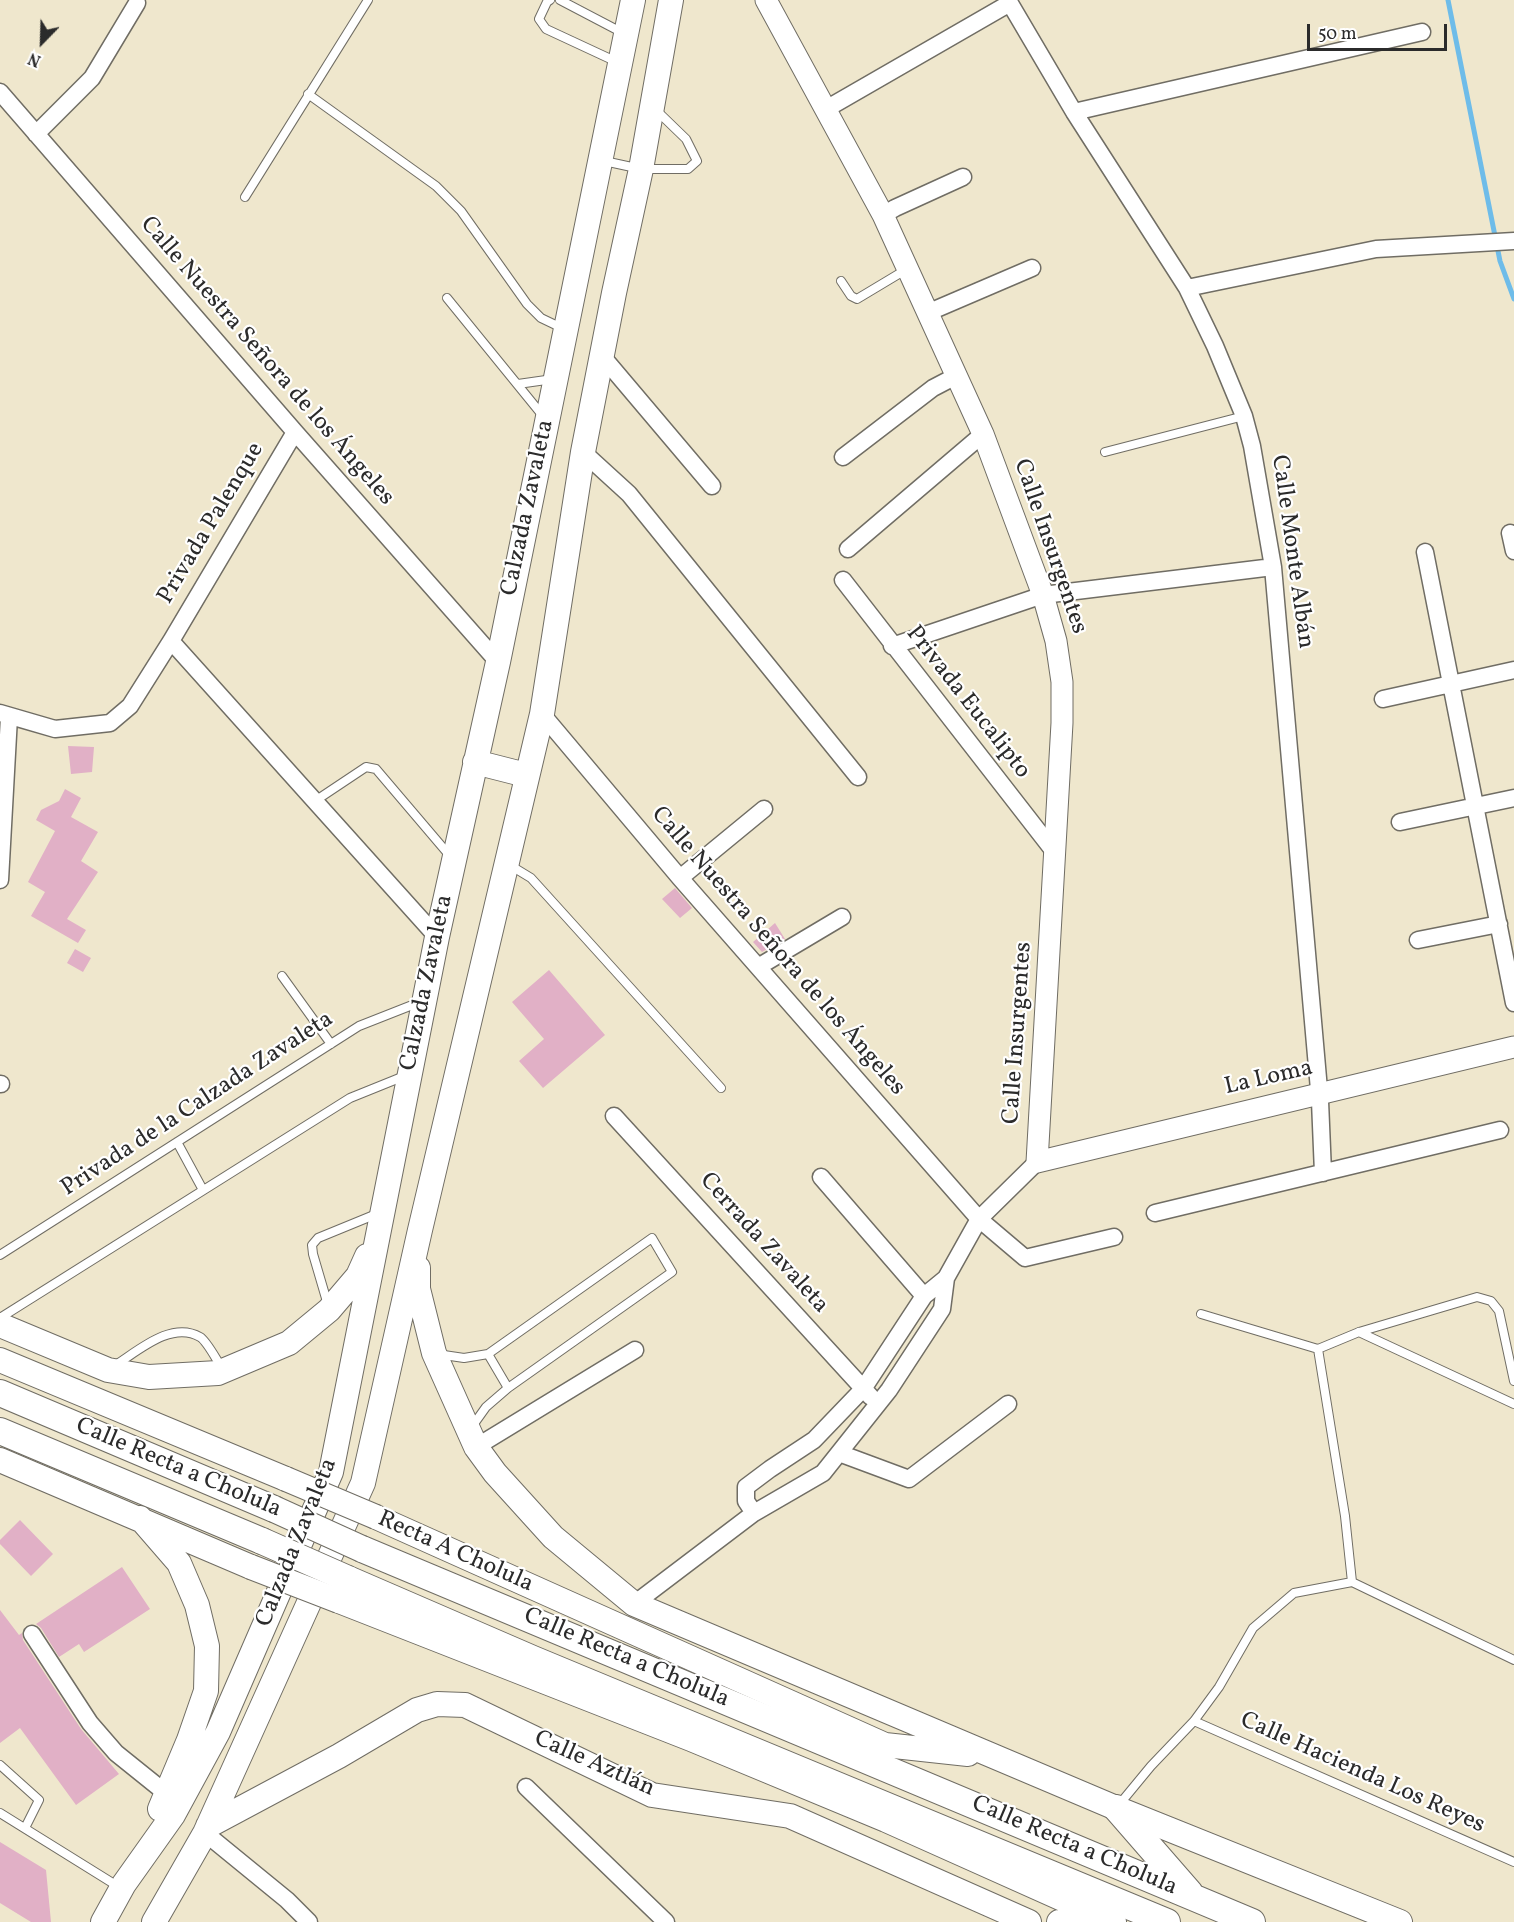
<!DOCTYPE html>
<meta charset="utf-8">
<style>
body{margin:0}
#map{position:relative;width:1514px;height:1922px;overflow:hidden;background:#efe7cd;font-family:Vollkorn,serif}
canvas{display:block}
.north{position:absolute;left:12px;top:12px;width:60px;height:60px;-webkit-text-stroke:4px #fff;paint-order:stroke;rotate:203deg;font-size:16px;font-weight:700;line-height:24px;text-align:center;color:#2b2b2b}
.north::after{content:'';display:block;margin:auto;width:21px;height:27px;background:#2b2b2b;clip-path:polygon(50% 0,100% 100%,50% 72%,0 100%)}
.scale{position:absolute;left:1307px;top:24px;width:140px;height:27px;box-sizing:border-box;border:3px solid #2b2b2b;border-top:0;padding-left:8px;font-size:18px;line-height:21px;white-space:nowrap;color:#2b2b2b;-webkit-text-stroke:4px #fff;paint-order:stroke}
</style>
<div id="map">
<canvas width="1514" height="1922"></canvas>
<div class="north">N</div>
<div class="scale">50 m</div>
</div>
<script>
const context = document.querySelector('canvas').getContext('2d');
context.lineJoin = 'round';
function stroke(path, color, width, dash) { context.strokeStyle = color; context.lineWidth = width; context.lineCap = dash ? 'butt' : 'round'; context.setLineDash(dash || []); context.stroke(path); }
function fillPath(path, color) { context.fillStyle = color; context.fill(path, 'evenodd'); }
function label(font, color, halo, rows, align = 'center') {
  context.font = font + ' Vollkorn,serif'; context.lineWidth = 4.5; context.setLineDash([]); context.textBaseline = 'middle'; context.strokeStyle = halo; context.fillStyle = color; for (const [text, x, y, turn = 0] of rows) {
    context.save(); context.translate(x, y); context.rotate((+turn || 0) * Math.PI / 180); context.textAlign = isNaN(turn) ? turn : align; if (halo) context.strokeText(text, 0, 0); context.fillText(text, 0, 0); context.restore();
  }
}
stroke(new Path2D(`
 M1448 0 1500 261 1514 299`), '#6ebce9', 5);
fillPath(new Path2D(`
 M68 746 94 747 92 772 71 774Z
 M65 789 81 798 71 817 98 832 81 861 98 872 67 919 86 930 78 943 31 916 45 892 28 882 55 831 36 820 41 810 59 801Z
 M675 888 692 908 680 918 662 899Z
 M775 923 785 939 762 952 753 942Z
 M75 949 91 958 83 972 67 963Z
 M549 970 605 1035 543 1088 519 1061 544 1039 512 1002Z
 M20 1520 53 1554 31 1576 0 1544V1540Z
 M122 1567 150 1609 84 1652 79 1644 59 1657 41 1628 36 1624Z
 M0 1610 19 1635 22 1633 23 1640 81 1729 119 1774 76 1805 20 1728 0 1743Z
 M0 1842 46 1870 51 1922H31L0 1903Z`), '#e1b0c6');
const service = new Path2D(`
 M550 0 547 2 539 19 546 29 617 62
 M560 0 623 33
 M308 94 436 186 461 211 527 304 541 318 564 329
 M604 161 641 169H688L697 161 686 139 656 110
 M245 197 368 0
 M841 281 851 296 857 299 907 269
 M447 298 543 416
 M518 384 553 379
 M1105 452 1244 416
 M315 801 366 767 376 769 450 856
 M508 864 531 878 721 1088
 M282 976 331 1044
 M177 1142 203 1190
 M0 1255 359 1026 420 1002
 M328 1305 313 1254 312 1245 318 1238 379 1213
 M1201 1314 1318 1349
 M0 1318 350 1098 407 1075
 M1359 1332 1514 1404
 M1318 1349 1359 1332 1477 1297 1491 1301 1499 1311 1514 1381
 M437 1354 464 1358 488 1354 652 1238 672 1272 508 1388 486 1407 471 1428
 M488 1354 508 1388
 M114 1366C137 1352 171 1320 200 1337 207 1341 217 1361 222 1368
 M1352 1582 1514 1660
 M1194 1721 1514 1862
 M0 1765 39 1800 25 1828
 M1118 1806 1151 1766 1194 1721 1219 1687 1253 1628 1294 1593 1352 1582 1345 1516 1318 1349
 M0 1813 119 1887`);
const minor = new Path2D(`
 M1008 0 1074 112 1187 288 1215 346 1244 416 1252 446 1273 567 1320 1101 1323 1173
 M0 92 295 432 498 662
 M826 109 1010 3
 M1074 112 1422 32
 M36 134 92 78 137 3
 M883 215 895 208 963 177
 M1187 288 1376 249 1514 241
 M927 313 1032 268
 M602 356 712 486
 M583 452 629 494 858 777
 M843 457 933 388 956 376
 M1510 533 1514 551
 M848 549 983 434
 M1425 552 1514 1003
 M843 580 1056 854
 M171 641 437 937
 M892 646 1043 595 1273 567
 M1383 699 1514 670
 M0 713 55 729 110 723 130 706 171 641 295 432
 M542 714 680 878 979 1219 1025 1258 1114 1237
 M1400 822 1514 798
 M680 878 764 809
 M0 880 9 717
 M1418 940 1499 924
 M758 967 842 917
 M0 1084H1
 M614 1116 871 1397
 M821 1177 924 1296
 M1155 1213 1500 1130
 M476 1447 635 1350
 M839 1453 909 1479 1008 1404
 M754 1513 746 1501V1487L770 1469 814 1440 863 1389 924 1296 946 1278 979 1219 1037 1162
 M634 1604 754 1513 823 1473 889 1390 942 1309 946 1278
 M32 1634 90 1723 116 1753 167 1794
 M526 1787 666 1922
 M205 1833 287 1900 309 1922`);
const tertiary = new Path2D(`
 M766 0 883 215 983 434 1043 595 1056 641 1062 682V723L1037 1162 1514 1047`);
const secondary = new Path2D(`
 M475 762 526 775
 M418 1268V1289L434 1353 476 1447 495 1473 553 1537 634 1604 1116 1808 1400 1922
 M0 1325 108 1370 149 1377 218 1373 289 1343 329 1310 358 1276 367 1256
 M0 1360 286 1479
 M0 1460 251 1567
 M376 1517 885 1745 968 1754
 M140 1518 179 1563 197 1605 207 1646 206 1691 189 1740 160 1809
 M339 1601 691 1739 886 1820 1114 1922
 M208 1826 339 1756 417 1710 437 1704 465 1705 652 1795 790 1816 1029 1922
 M103 1922 124 1884 173 1815 218 1732 331 1472 437 937 498 662 633 0
 M154 1922 205 1833 363 1483 420 1230 542 714 583 452 614 293 641 169 671 0
 M1059 1922 1104 1921`);
const primary = new Path2D(`
 M0 1393 274 1509
 M0 1431 262 1541
 M362 1549 1252 1922
 M348 1579 533 1659 1167 1922
 M1116 1808 1190 1893`);
stroke(service, '#706d64', 10);
stroke(minor, '#706d64', 19);
stroke(tertiary, '#706d64', 23);
stroke(secondary, '#706d64', 26);
stroke(primary, '#706d64', 28);
stroke(service, '#fff', 8);
stroke(minor, '#fff', 16);
stroke(tertiary, '#fff', 21);
stroke(secondary, '#fff', 24);
stroke(primary, '#fff', 26);
const secondaryBridge = new Path2D(`
 M286 1479 376 1517
 M251 1567 339 1601`);
const primaryBridge = new Path2D(`
 M274 1509 362 1549
 M262 1541 348 1579`);
stroke(secondaryBridge, '#706d64', 26, []);
stroke(primaryBridge, '#706d64', 28, []);
stroke(secondaryBridge, '#fff', 24);
stroke(primaryBridge, '#fff', 26);
label('24px', '#2b2b2b', '#fff', [
 ["Calle Nuestra Señora de los Ángeles",266,362,49],
 ["Calzada Zavaleta",529,508,-78],
 ["Privada Palenque",212,524,-59],
 ["Calle Insurgentes",1049,547,71],
 ["Calle Monte Albán",1291,552,82],
 ["Privada Eucalipto",967,703,52],
 ["Calle Nuestra Señora de los Ángeles",777,952,49],
 ["Calzada Zavaleta",428,983,-78],
 ["Calle Insurgentes",1019,1033,-86],
 ["La Loma",1269,1079,-13],
 ["Privada de la Calzada Zavaleta",198,1105,-33],
 ["Cerrada Zavaleta",763,1244,48],
 ["Calle Recta a Cholula",178,1469,23],
 ["Calzada Zavaleta",298,1543,-68],
 ["Recta A Cholula",455,1553,24],
 ["Calle Recta a Cholula",626,1659,23],
 ["Calle Aztlán",594,1765,24],
 ["Calle Hacienda Los Reyes",1362,1774,24],
 ["Calle Recta a Cholula",1074,1847,23]
]);
</script>
